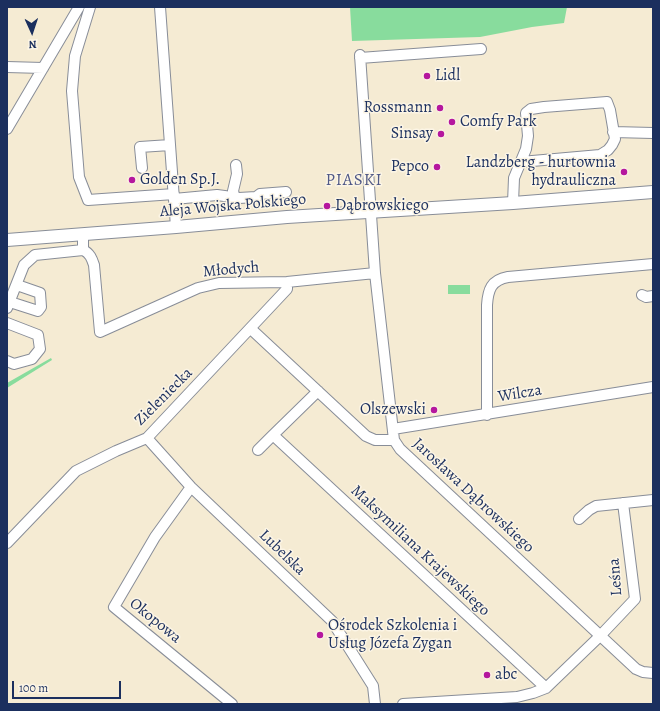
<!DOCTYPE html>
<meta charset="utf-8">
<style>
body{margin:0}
#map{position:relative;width:660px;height:711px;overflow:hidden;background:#f5ebd3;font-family:Alegreya,serif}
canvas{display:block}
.frame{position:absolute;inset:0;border:8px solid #1b2f5e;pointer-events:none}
.north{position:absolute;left:12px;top:12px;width:40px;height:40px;-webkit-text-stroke:3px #fcf5e5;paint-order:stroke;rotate:177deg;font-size:11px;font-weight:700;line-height:16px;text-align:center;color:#1b2f5e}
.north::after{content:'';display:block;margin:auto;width:14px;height:18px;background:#1b2f5e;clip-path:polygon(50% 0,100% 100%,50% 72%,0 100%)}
.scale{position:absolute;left:12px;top:681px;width:109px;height:18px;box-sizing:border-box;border:2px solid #1b2f5e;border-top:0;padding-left:5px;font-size:12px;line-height:14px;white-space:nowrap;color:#1b2f5e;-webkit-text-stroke:3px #fcf5e5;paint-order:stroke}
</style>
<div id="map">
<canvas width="660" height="711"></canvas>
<div class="frame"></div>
<div class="north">N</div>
<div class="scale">100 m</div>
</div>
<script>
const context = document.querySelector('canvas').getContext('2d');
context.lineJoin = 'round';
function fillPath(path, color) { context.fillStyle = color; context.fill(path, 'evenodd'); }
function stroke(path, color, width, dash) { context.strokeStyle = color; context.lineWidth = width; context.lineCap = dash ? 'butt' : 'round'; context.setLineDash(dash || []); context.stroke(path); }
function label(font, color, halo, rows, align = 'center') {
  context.font = font + ' Alegreya,serif'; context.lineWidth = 3; context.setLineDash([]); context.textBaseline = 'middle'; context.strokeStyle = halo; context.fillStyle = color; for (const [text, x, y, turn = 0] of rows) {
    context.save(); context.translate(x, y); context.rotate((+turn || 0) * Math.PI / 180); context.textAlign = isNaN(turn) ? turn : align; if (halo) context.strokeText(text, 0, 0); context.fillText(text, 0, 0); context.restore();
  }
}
fillPath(new Path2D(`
 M350 7H567L564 23 532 27 480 37 352 41Z
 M448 285H470V294H448Z
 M51 358 52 360 7 388V383Z`), '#88dc9d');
const minor = new Path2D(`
 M90 7 75 56 72 91 79 177 88 200 174 194
 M160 7 176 227
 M360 55 375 273 394 440 400 449 636 669 643 672 653 673
 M360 58 481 49
 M7 67 43 68
 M7 129 79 7
 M613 132 653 133
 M142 168 140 147 170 145
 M235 198 233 191 237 174 236 165
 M174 199 217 195 239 198 256 197 260 194 286 192
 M513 203 514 178 526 149 528 136 526 113 531 109 544 107 607 102 610 110 615 139 612 145 608 150 600 155 521 162
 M83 250C90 253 92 259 94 265L100 332 198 288 219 283 287 282 375 273
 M642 295 646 297 653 296
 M10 302 38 311 41 307 40 293 17 285
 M7 308 24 265 35 255 83 250V234
 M7 323 38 335 40 349 32 359 14 364 7 361
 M251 329 366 436 375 440H394
 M318 391 273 435 546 688
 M487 415V305C488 290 491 280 508 277L653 264
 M393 429 653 387
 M147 438 191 487 332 621 373 686 375 704
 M258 450 273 435
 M191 487 155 537 114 607 232 704
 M579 519 589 510 596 506 653 500
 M7 543 76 471 116 451 147 438 287 289V282
 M403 704 517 697 533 693 546 688 600 636 635 599 623 503`);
const major = new Path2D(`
 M7 240 176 227 287 217 513 203 653 192`);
stroke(minor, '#888d98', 12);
stroke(major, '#888d98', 14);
stroke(minor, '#fff', 10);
stroke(major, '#fff', 12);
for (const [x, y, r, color] of [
 [427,76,4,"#b5179e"],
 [440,108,4,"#b5179e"],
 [452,122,4,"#b5179e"],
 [441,134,4,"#b5179e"],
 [437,167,4,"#b5179e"],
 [624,172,4,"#b5179e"],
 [132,180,4,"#b5179e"],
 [327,206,4,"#b5179e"],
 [434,410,4,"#b5179e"],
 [320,635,4,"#b5179e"],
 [487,675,4,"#b5179e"]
]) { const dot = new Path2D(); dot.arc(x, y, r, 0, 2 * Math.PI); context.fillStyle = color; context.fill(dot); stroke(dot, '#fcf5e5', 1.5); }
label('16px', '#1b2f5e', '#fcf5e5', [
 ["Lidl",435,76],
 ["Rossmann",432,108,"right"],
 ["Comfy Park",460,122],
 ["Sinsay",433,134,"right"],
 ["Landzberg - hurtownia",616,163,"right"],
 ["hydrauliczna",616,181,"right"],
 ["Pepco",429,167,"right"],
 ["Golden Sp.J.",140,180],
 ["Dąbrowskiego",335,206],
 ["Olszewski",426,410,"right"],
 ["Ośrodek Szkolenia i",328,626],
 ["Usług Józefa Zygan",328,644],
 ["abc",495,675]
], 'left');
label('16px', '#1b2f5e', '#fcf5e5', [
 ["Aleja Wojska Polskiego",233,206,-5],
 ["Młodych",231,270,-5],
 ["Wilcza",520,394,-9],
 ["Zieleniecka",164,397,-45],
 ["Jarosława Dąbrowskiego",473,496,43],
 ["Maksymiliana Krajewskiego",420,551,43],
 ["Lubelska",282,553,44],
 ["Leśna",616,577,-94],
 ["Okopowa",155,621,39]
]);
context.letterSpacing = '1px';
label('17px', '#505987', '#fcf5e5', [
 ["PIASKI",354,181]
]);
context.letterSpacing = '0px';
</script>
